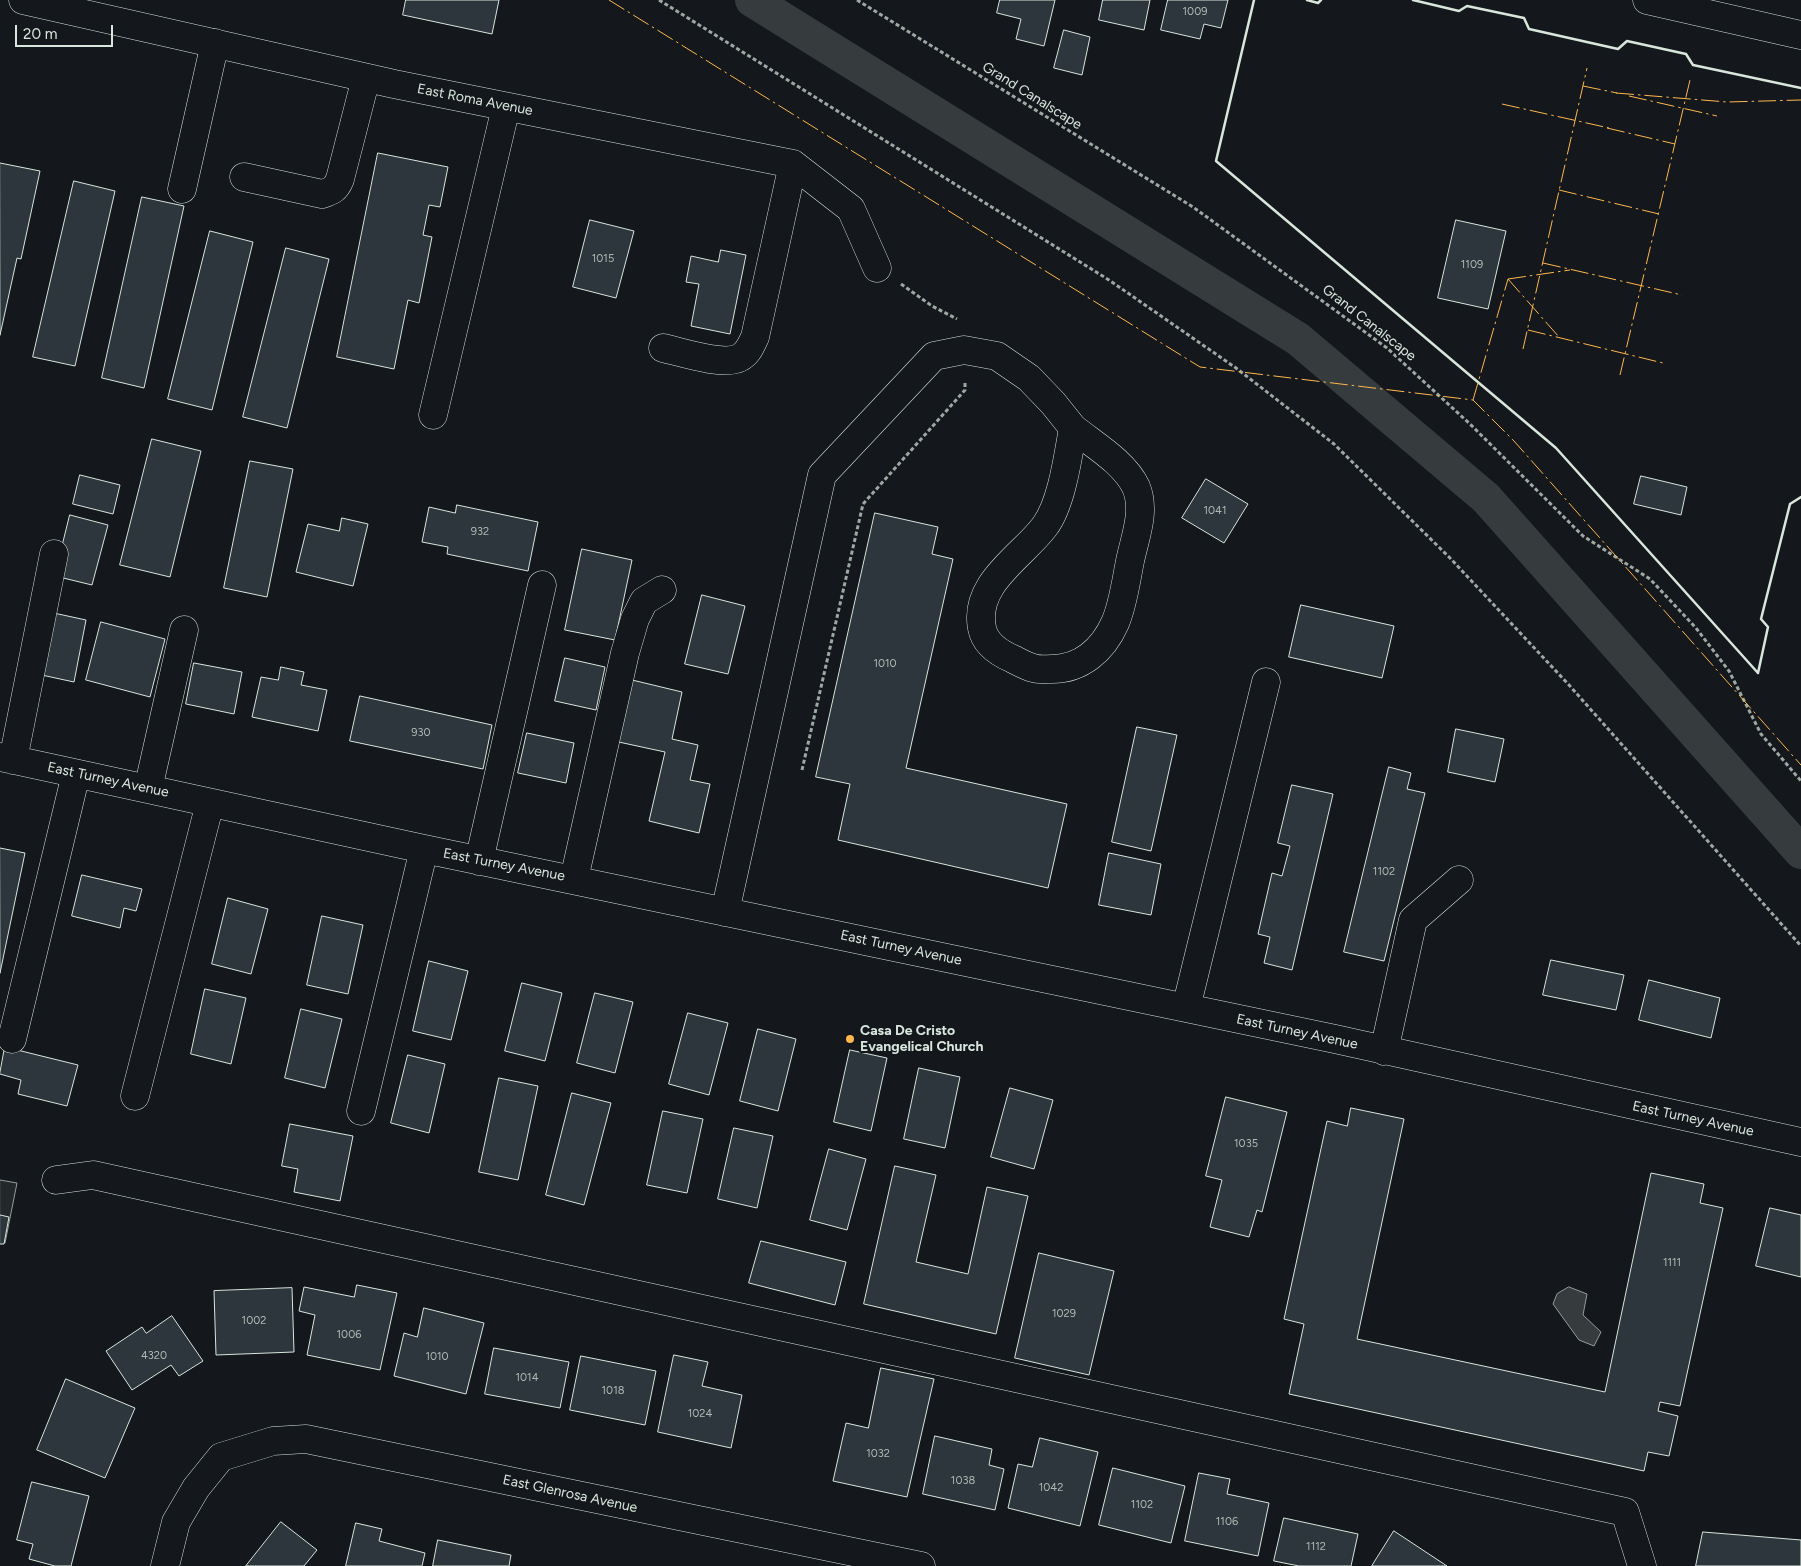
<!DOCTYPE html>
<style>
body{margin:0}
#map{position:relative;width:1801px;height:1566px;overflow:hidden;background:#14181c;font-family:Figtree,sans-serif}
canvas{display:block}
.scale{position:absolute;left:15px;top:25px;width:98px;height:22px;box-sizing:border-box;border:2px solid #d8e6dc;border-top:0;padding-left:6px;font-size:15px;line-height:18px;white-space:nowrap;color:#d8e6dc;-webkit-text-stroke:4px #14181c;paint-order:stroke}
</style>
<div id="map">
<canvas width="1801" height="1566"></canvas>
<div class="scale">20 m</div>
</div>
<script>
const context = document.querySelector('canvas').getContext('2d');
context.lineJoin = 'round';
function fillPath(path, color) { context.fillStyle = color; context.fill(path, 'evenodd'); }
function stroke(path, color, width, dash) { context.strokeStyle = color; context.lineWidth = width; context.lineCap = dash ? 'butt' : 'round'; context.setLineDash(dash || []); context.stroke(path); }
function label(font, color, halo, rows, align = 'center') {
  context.font = font + ' Figtree,sans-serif'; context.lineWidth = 4; context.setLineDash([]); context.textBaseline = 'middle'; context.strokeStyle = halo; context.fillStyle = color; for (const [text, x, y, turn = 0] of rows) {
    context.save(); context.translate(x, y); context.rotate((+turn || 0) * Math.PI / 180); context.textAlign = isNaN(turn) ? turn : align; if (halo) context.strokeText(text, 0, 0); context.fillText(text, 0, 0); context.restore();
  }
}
const parking = new Path2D(`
 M0 1180 17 1183 5 1243 0 1242Z`);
fillPath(parking, '#24282b');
stroke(parking, '#939e99', 1);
const water = new Path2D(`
 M1569 1287 1587 1294 1583 1315 1601 1332 1594 1346 1579 1340 1553 1304 1557 1294Z`);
fillPath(water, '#363b3e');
stroke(water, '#939e99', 1);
stroke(new Path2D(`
 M752 0 1298 339 1486 498 1801 852`), '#363b3e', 34);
const building = new Path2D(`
 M406 0H499L492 34 403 15Z
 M1000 0H1055L1044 46 1016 39 1021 19 997 13Z
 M1103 0H1150L1144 30 1099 20Z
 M1168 0H1228L1221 28 1204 24 1200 39 1161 30Z
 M1064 30 1090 37 1082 75 1054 68Z
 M378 153 448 167 440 207 429 205 423 235 432 237 419 303 408 300 394 369 337 357Z
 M0 163 40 171 21 259 17 258 0 335Z
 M74 181 115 191 75 366 33 357Z
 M142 197 184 206 144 388 102 378Z
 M590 220 634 231 616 298 573 287Z
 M1456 220 1506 231 1488 309 1438 298Z
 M210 231 253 242 212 410 168 399Z
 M286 248 329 259 287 428 243 417Z
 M721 250 746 255 730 334 691 326 699 284 686 282 691 256 718 262Z
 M152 439 201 451 170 577 120 565Z
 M250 461 293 469 267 597 224 588Z
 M80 475 120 485 113 514 73 504Z
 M1641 476 1687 487 1681 515 1634 504Z
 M1206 479 1248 504 1224 543 1182 518Z
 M457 505 538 522 528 571 447 554 448 547 422 542 429 507 455 513Z
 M875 513 938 527 932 554 953 559 906 768 1067 804 1048 888 838 840 850 784 816 777Z
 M70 515 108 525 92 585 55 576Z
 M342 518 368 524 353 586 296 572 308 524 339 531Z
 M582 549 632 560 615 640 565 630Z
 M702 595 745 606 728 674 685 664Z
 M1301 605 1394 626 1382 678 1289 657Z
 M49 612 86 620 74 682 37 674Z
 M101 622 165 639 150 697 86 680Z
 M565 658 605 667 596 710 555 701Z
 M194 663 242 672 234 714 186 704Z
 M281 667 304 672 301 685 327 690 318 731 252 717 261 677 278 680Z
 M628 679 682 692 672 739 698 745 690 780 710 784 699 833 649 821 665 752 614 741Z
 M360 696 492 725 483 769 350 741Z
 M1137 727 1177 735 1151 851 1112 842Z
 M1456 729 1504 739 1495 782 1448 772Z
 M527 733 574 743 566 783 518 773Z
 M1389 767 1411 773 1407 789 1425 793 1384 961 1344 952Z
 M1292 785 1333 794 1292 970 1264 963 1270 937 1258 934 1272 873 1282 876 1290 846 1278 843Z
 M0 848 25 853 0 973Z
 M1109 853 1161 864 1151 915 1099 905Z
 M82 875 142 889 136 911 124 908 120 928 72 916Z
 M228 898 268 909 251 974 212 964Z
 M322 916 363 925 348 994 307 985Z
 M1551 960 1624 975 1616 1010 1543 995Z
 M429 961 468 971 451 1040 413 1031Z
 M1649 980 1720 998 1711 1038 1639 1020Z
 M522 983 562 993 545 1061 505 1051Z
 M205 989 246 998 231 1064 191 1054Z
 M595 993 633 1002 615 1073 577 1063Z
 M301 1009 342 1019 325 1088 285 1078Z
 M688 1013 728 1023 709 1095 669 1084Z
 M758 1029 796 1039 778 1111 740 1101Z
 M5 1047 78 1065 67 1106 18 1094 21 1080 0 1074Z
 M850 1050 887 1058 871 1131 834 1122Z
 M408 1055 445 1064 429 1133 391 1123Z
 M919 1068 960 1077 945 1148 904 1139Z
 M499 1078 538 1086 518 1180 479 1172Z
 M1010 1088 1053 1100 1034 1169 991 1157Z
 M572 1093 611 1103 584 1205 546 1195Z
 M1226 1097 1287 1112 1262 1212 1257 1210 1249 1237 1210 1227 1222 1180 1206 1176Z
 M1351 1108 1404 1119 1357 1339 1605 1392 1651 1173 1704 1184 1700 1203 1723 1208 1680 1406 1660 1402 1658 1411 1678 1416 1669 1456 1648 1452 1644 1471 1289 1394 1304 1324 1284 1319 1327 1121 1347 1126Z
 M663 1111 703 1119 687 1193 647 1185Z
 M290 1124 353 1136 340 1201 294 1192 298 1169 282 1166Z
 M734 1128 773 1136 757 1208 718 1199Z
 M829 1149 866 1159 847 1230 810 1220Z
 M895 1166 936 1175 916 1262 968 1274 987 1187 1028 1196 996 1334 864 1304Z
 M1770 1208 1801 1215V1277L1756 1266Z
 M0 1215 9 1217 4 1244H0Z
 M761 1241 846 1262 835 1305 749 1283Z
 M1039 1253 1114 1271 1089 1375 1015 1358Z
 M357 1285 397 1293 380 1370 307 1355 315 1315 299 1311 304 1287 354 1297Z
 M292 1288 294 1352 216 1355 214 1291Z
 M424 1308 484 1323 466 1394 394 1376 404 1333 417 1337Z
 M172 1316 203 1361 179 1376 171 1365 132 1390 106 1351 142 1327 146 1333Z
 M494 1348 569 1362 560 1408 485 1394Z
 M674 1355 708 1362 702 1386 742 1395 731 1448 658 1432Z
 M581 1356 656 1371 645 1425 570 1410Z
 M881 1368 934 1379 907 1497 833 1481 846 1423 868 1428Z
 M66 1379 135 1408 105 1478 37 1450Z
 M935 1436 992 1449 989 1465 1004 1469 995 1510 923 1494Z
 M1040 1438 1098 1452 1080 1526 1008 1508 1018 1464 1032 1467Z
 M1113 1468 1185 1486 1171 1543 1099 1525Z
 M1199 1473 1230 1479 1227 1494 1269 1503 1258 1556 1185 1541Z
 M32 1482 89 1496 71 1566H55L29 1559 33 1544 17 1540Z
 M1284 1518 1358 1534 1351 1566H1299L1274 1561Z
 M281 1522 317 1550 304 1566H246Z
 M356 1523 382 1529 379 1541 425 1553 422 1566H346Z
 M1394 1531 1447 1566H1372Z
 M1703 1532 1801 1540V1566H1696Z
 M438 1540 511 1555 509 1566H433Z`);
fillPath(building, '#2c363c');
stroke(building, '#d8e6dc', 1);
const minor = new Path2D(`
 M23 0 394 84 793 164 851 209 877 268
 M1647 0 1801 35
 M244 177 322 194C332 191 336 189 340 179L366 78
 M182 189 215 43
 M663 348C681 352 722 366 739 358 748 354 751 345 755 337L793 164
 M433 415 506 107
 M0 757 424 849 1335 1039 1801 1142
 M13 760 54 554
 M148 789 184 630
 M479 861 542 585
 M574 879 625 653 635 619 644 601 662 590
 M725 912 822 475 934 356 964 350 997 356 1029 378 1053 403 1073 428C1068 456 1062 503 1045 526 1023 556 973 583 982 628 985 644 999 653 1013 659 1019 662 1026 666 1033 668 1039 670 1046 669 1052 669 1081 669 1103 650 1115 623 1123 605 1126 581 1130 561 1135 537 1146 511 1136 487 1124 462 1094 445 1073 428
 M1186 1008 1266 682
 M12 1039 76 774
 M1384 1051 1413 920 1459 880
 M135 1096 210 803
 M361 1111 424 849
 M56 1180 93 1175 1625 1512 1642 1566
 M165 1566 176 1522 196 1488 221 1457 273 1441 306 1439 921 1566`);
stroke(minor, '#d8e6dc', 29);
stroke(new Path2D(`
 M659 0 1109 280 1236 368 1334 444 1450 558 1569 685 1801 946
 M857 0 1193 207 1387 348 1470 424 1583 536 1650 579 1696 628 1729 671 1761 734 1801 781
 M901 284 932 306 957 319
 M802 770 863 504 965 390V382`), '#9da8a2', 3, [4, 2.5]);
stroke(minor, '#14181c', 28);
stroke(new Path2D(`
 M1254 0 1216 161 1556 448 1758 673
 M1307 0 1318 3 1321 0
 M1413 0 1459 11 1467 6 1524 18 1529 29 1618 49 1627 41 1686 54 1693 65 1801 88
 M1758 673 1768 627 1761 619 1790 504 1801 497`), '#d8e6dc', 2.5);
stroke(new Path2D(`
 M609 0 1200 367 1473 400 1514 441 1801 765
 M1583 86 1617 93
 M1616 93 1727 102 1801 100
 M1629 96 1717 116
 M1502 104 1609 128
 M1607 128 1675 144
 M1559 190 1659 214
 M1543 263 1682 295
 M1508 279 1559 337
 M1508 279 1570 270
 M1528 330 1663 363
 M1523 349 1587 68
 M1620 375 1690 80
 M1473 400 1508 279`), '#ffb74d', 1, [18, 4, 2.5, 4]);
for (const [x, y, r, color] of [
 [850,1039,5,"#ffb74d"]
]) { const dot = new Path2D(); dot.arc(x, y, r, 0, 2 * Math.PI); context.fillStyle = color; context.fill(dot); stroke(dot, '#14181c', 2); }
label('11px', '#adbab4', null, [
 ["1009",1195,12],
 ["1015",603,259],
 ["1109",1472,265],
 ["1041",1215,511],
 ["932",480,532],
 ["1010",885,664],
 ["930",421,733],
 ["1102",1384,872],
 ["1035",1246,1144],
 ["1111",1672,1263],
 ["1029",1064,1314],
 ["1002",254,1321],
 ["1006",349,1335],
 ["4320",154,1356],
 ["1010",437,1357],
 ["1014",527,1378],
 ["1018",613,1391],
 ["1024",700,1414],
 ["1032",878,1454],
 ["1038",963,1481],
 ["1042",1051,1488],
 ["1102",1142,1505],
 ["1106",1227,1522],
 ["1112",1316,1547]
]);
label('14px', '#d8e6dc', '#14181c', [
 ["Grand Canalscape",1032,96,32],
 ["East Roma Avenue",475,100,11],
 ["Grand Canalscape",1369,323,38],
 ["East Turney Avenue",108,780,12],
 ["East Turney Avenue",504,865,11],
 ["East Turney Avenue",901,948,12],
 ["East Turney Avenue",1297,1032,12],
 ["East Turney Avenue",1693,1119,12],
 ["East Glenrosa Avenue",570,1494,12]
]);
label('bold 14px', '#d8e6dc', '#14181c', [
 ["Casa De Cristo",860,1031],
 ["Evangelical Church",860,1047]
], 'left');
</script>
